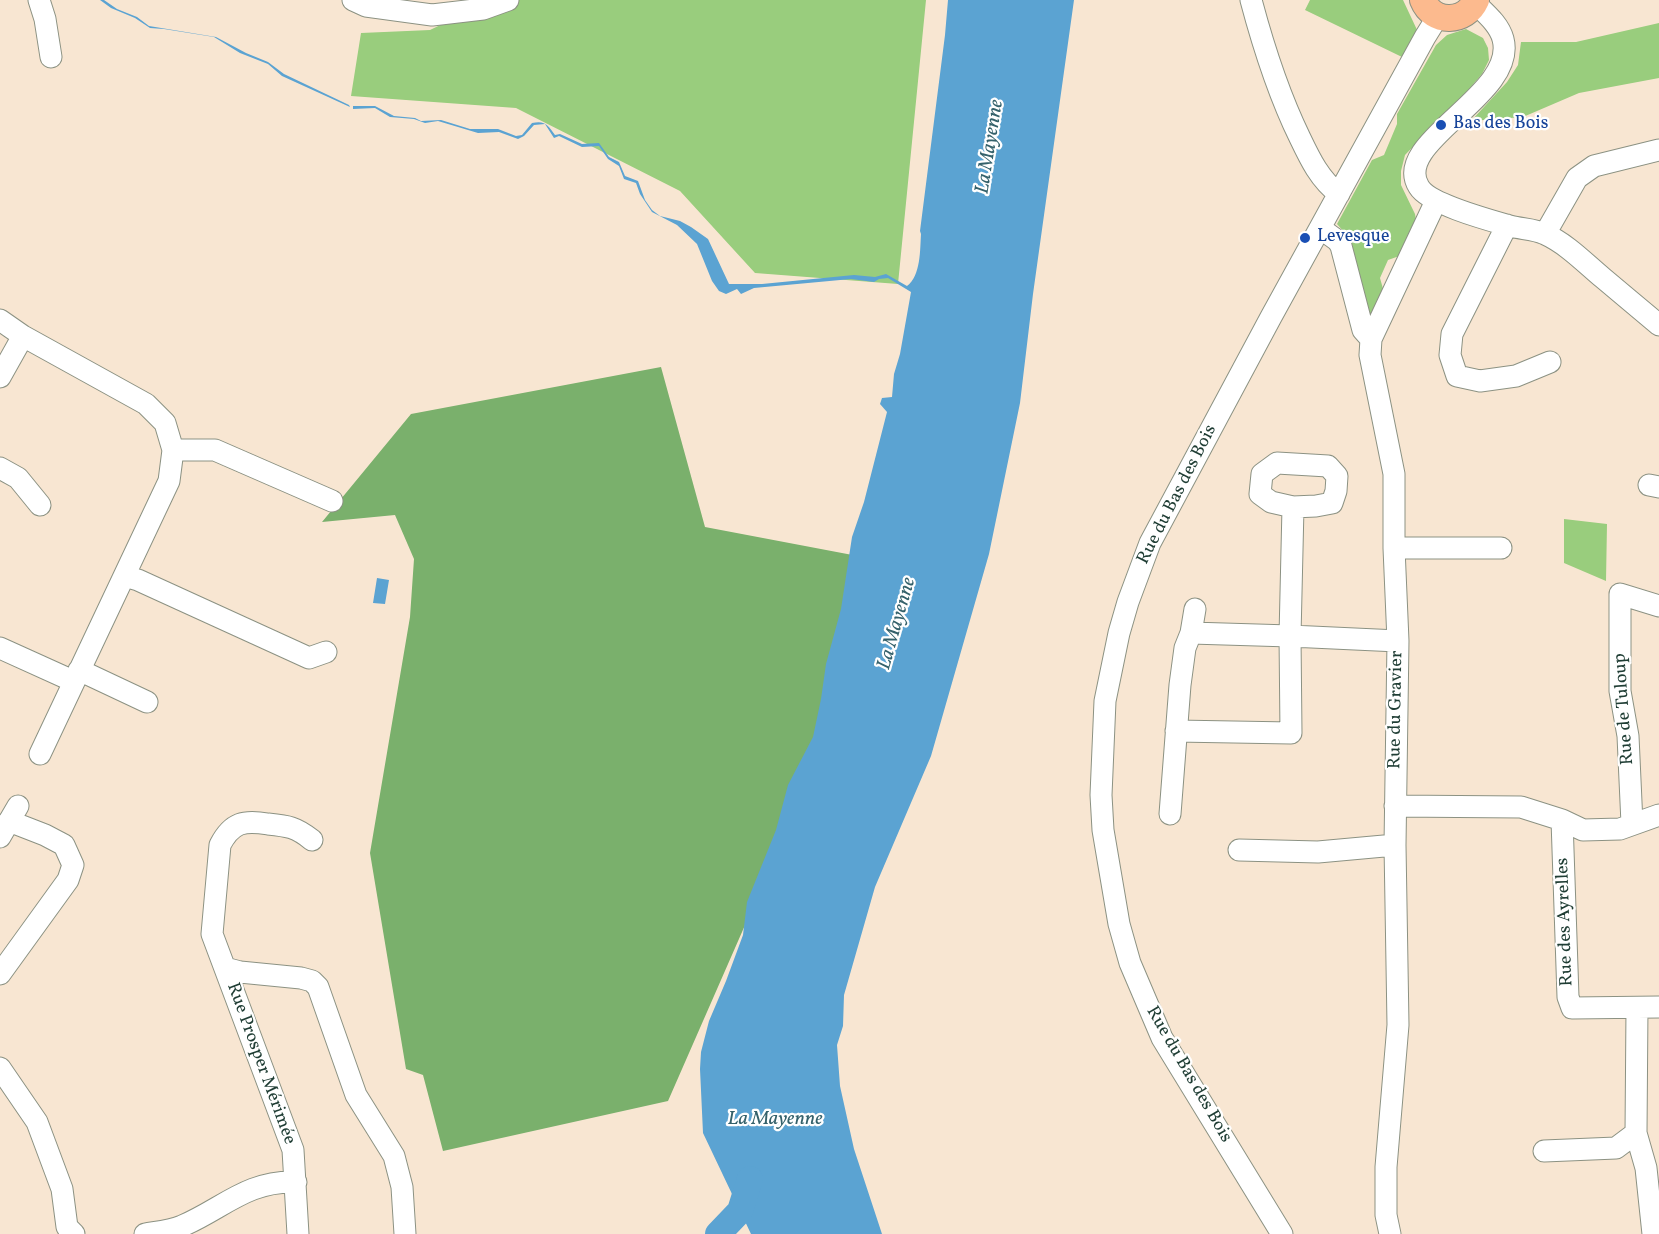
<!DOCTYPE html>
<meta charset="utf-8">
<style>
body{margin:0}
canvas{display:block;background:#f8e6d2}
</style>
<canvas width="1659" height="1234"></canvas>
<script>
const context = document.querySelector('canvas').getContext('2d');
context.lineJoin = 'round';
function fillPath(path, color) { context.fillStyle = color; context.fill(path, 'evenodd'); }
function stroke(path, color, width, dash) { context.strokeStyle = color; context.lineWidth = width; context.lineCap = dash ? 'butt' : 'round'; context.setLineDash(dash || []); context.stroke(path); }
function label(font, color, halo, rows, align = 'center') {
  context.font = font + ' Vollkorn,serif'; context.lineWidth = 4.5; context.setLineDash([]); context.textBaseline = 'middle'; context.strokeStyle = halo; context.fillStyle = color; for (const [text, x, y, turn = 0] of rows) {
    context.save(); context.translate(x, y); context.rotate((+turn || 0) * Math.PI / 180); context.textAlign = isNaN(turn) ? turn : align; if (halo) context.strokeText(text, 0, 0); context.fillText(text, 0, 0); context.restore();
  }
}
fillPath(new Path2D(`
 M492 0H926L898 284 755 273 680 191 516 108 351 96 361 33 430 30Z
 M1310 0H1403L1418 32 1402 57 1305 10Z
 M1659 23V78L1579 93 1523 117 1471 121 1507 82 1518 65 1521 42H1576Z
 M1466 29 1483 38 1488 48 1489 60 1482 74 1470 88 1405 155 1401 171V185L1415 214 1416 220 1405 254 1388 260 1380 278 1385 296 1375 316 1368 317 1351 240 1337 224 1372 160 1384 155 1397 124V114L1436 45 1447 35Z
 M1564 519 1607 524 1606 581 1564 563Z`), '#99cd7d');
fillPath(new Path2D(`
 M661 367 705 527 863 557 816 763 668 1101 443 1151 423 1075 406 1069 370 853 410 617 414 559 395 515 322 522 411 414Z`), '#7ab06c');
fillPath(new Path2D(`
 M100 0H104L117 9 137 17 149 26 216 37 246 53 268 62 284 74 349 105 350 107 282 76 268 64 240 53 214 37 164 29 150 28 135 18 111 8Z
 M948 0H1074L1033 294 1020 403 989 554 931 756 875 887 844 995 843 1026 837 1045 840 1086 854 1149 882 1234H751L703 1133 700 1069 701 1052 709 1021 726 981 743 935 747 902 776 830 788 785 813 737 821 699 826 664 841 609 852 537 864 502 887 412 880 404 882 398 892 397 894 374 900 354 911 292 888 278 879 279 874 282 851 279 754 288 741 294 737 289 726 294 719 291 712 281 697 244 677 225 652 212 640 194 636 183 624 179 619 166 608 159 599 146 582 147 559 136 554 138 545 124 534 125 524 136 518 139 499 132 478 133 438 121 425 123 414 119 390 117 375 108 353 109V106H375L394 116 415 118 421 121 441 120 470 129H498L516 136 522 135 532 123C545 120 548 125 555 135L560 134 582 144 599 143 609 157 619 162 625 176 638 181 645 200 652 210 660 216 680 221 691 227 708 239 729 284H762L854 275 875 277 886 274 907 286C921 276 920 249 921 234L920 231 945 35Z
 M377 578 389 580 385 604 373 603Z`), '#5ba3d2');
stroke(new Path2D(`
 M718 1234 740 1211 750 1179`), '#5ba3d2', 26);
const minor = new Path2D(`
 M39 0 45 19 51 57
 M353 0 366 6 432 15 483 9 508 0
 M1251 0C1264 49 1278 93 1300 138 1310 159 1320 180 1339 194
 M1475 3C1485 13 1499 24 1503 39 1518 95 1390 142 1419 187 1429 204 1489 220 1510 226 1521 229 1535 229 1545 234 1567 244 1585 263 1603 278 1622 294 1640 309 1659 325
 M1507 225 1452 334 1450 355 1457 376 1480 381 1516 376 1550 362
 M1320 228 1338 241 1341 246 1363 330 1371 339
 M1545 234 1577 178 1594 166 1659 150
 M0 320 23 336 146 404 165 423 173 450 169 481 40 754
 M0 377 23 336
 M173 450H215L332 501
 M0 468 18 478 40 505
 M1649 485 1659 487
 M1394 548H1501
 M124 576 138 580 309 658 326 652
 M1191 633 1195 609
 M0 648 73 681
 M79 670 147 702
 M1176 731 1291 733 1290 636 1398 641
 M1395 806 1521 807 1562 820 1583 830 1620 829 1659 815
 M1170 814 1180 685 1185 648 1191 633 1290 636 1293 507 1316 506 1332 503 1336 491 1337 476 1328 466 1277 463 1262 474 1260 494 1271 502 1293 507
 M1562 820 1568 997 1572 1008 1659 1007
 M1632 824 1628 736 1620 691V594L1659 606
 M0 837 18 806
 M1239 850 1318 852 1395 845
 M225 968 240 972 301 978 312 981 318 987 356 1095 394 1156 402 1187 405 1234
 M0 974 68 880 73 865 64 845 45 835 9 821
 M0 1068 37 1122 62 1189 67 1227 74 1234
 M1636 1133 1646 1168 1653 1234
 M1544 1151 1616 1148 1636 1133 1637 1008
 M145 1234C157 1232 171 1231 182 1226 222 1209 248 1180 296 1182
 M298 1234 293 1150 212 934 220 845C232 822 244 820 268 824 288 826 296 827 312 840
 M1282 1234 1162 1038 1130 963 1119 924 1103 830 1101 795 1105 701 1119 633 1128 602 1150 543 1271 317 1425 37 1438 16
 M1390 1234 1386 1215V1167L1398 1025 1395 845 1398 641 1394 548V474L1370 355 1371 339 1436 201`);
const major = new Path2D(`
 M1423 0C1433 25 1466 23 1476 0`);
stroke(minor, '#8c9283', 23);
stroke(major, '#8c9283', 28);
stroke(minor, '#fff', 21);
stroke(major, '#fcba8e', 26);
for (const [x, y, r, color] of [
 [1441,125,6,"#1a4fb4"],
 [1305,238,6,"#1a4fb4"]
]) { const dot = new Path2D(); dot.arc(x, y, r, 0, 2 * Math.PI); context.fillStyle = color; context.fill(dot); stroke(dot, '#fff', 2); }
label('18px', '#164399', '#fff', [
 ["Bas des Bois",1453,125],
 ["Levesque",1317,238]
], 'left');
label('18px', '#1f3d34', '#fff', [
 ["Rue du Bas des Bois",1178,495,-63],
 ["Rue de Tuloup",1625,709,-94],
 ["Rue du Gravier",1397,710,-89],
 ["Rue des Ayrelles",1566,922,-92],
 ["Rue Prosper Mérimée",260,1064,70],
 ["Rue du Bas des Bois",1188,1075,60]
]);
label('italic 20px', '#34616b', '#fff', [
 ["La Mayenne",991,147,-81],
 ["La Mayenne",898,624,-74],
 ["La Mayenne",775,1120]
]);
</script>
